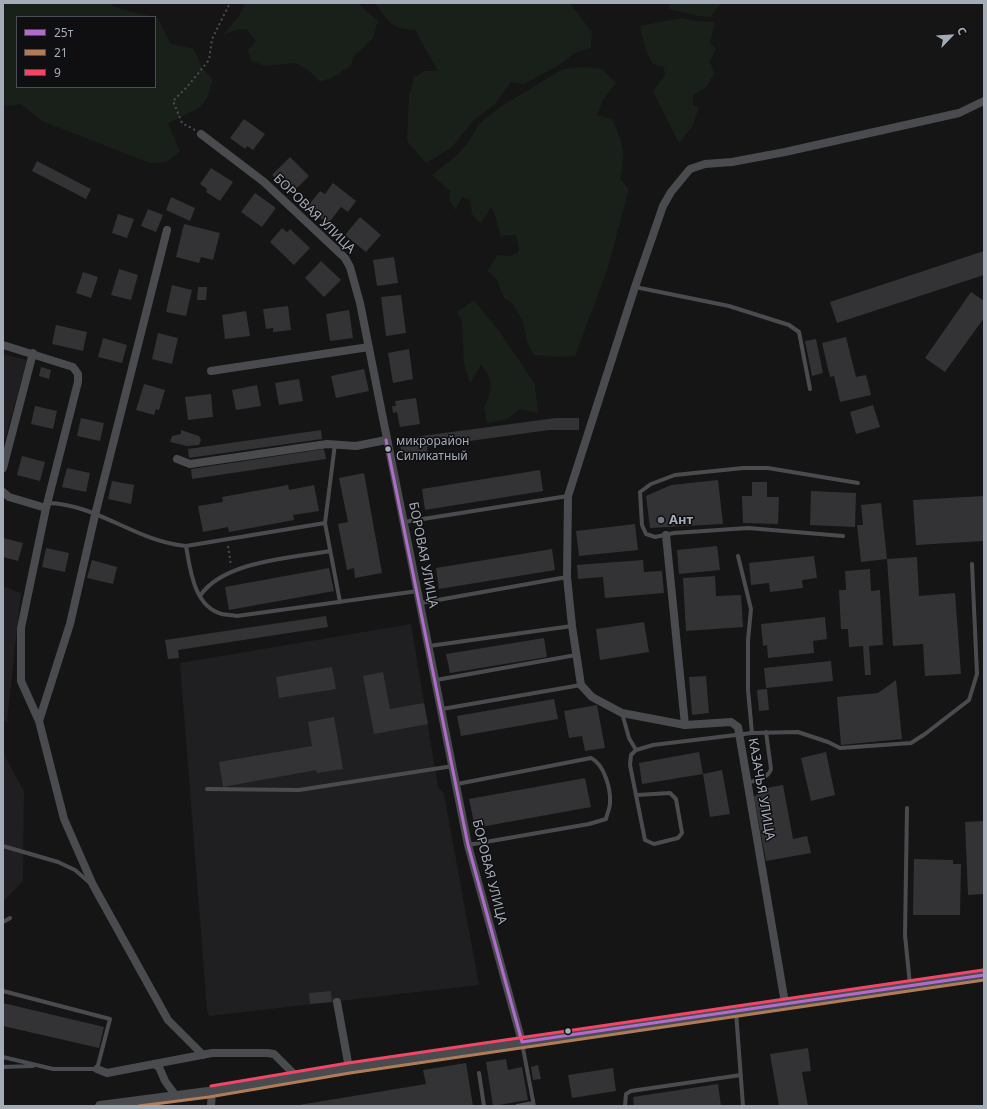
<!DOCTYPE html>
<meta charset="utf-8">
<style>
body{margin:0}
#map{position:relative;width:987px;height:1109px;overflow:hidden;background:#151515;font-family:"Noto Sans",sans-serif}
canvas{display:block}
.frame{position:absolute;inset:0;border:4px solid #a4acb8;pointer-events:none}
.legend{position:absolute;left:16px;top:16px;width:140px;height:72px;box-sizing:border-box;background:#0f0f11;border:1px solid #4b4e54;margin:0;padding:5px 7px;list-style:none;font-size:12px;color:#a4acb8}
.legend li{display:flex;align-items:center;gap:8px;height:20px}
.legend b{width:20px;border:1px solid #4b4e54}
.north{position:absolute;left:931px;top:16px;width:40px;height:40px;-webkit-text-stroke:3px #0f0f11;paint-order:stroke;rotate:65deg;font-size:11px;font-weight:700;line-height:16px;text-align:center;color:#a4acb8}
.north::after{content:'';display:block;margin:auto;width:14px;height:18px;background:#a4acb8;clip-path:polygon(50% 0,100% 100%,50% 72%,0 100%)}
</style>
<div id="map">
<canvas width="987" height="1109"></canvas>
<div class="frame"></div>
<ul class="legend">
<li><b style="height:5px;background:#b06ccc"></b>25т</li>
<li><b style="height:5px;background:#b07c57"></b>21</li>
<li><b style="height:5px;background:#f34667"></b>9</li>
</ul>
<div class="north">С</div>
</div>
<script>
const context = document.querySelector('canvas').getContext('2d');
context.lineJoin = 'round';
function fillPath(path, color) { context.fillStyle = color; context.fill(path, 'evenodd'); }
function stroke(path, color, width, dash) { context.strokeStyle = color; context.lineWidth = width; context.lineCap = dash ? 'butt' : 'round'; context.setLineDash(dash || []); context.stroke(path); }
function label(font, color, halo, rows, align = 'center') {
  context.font = font + ' "Noto Sans",sans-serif'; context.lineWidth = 3; context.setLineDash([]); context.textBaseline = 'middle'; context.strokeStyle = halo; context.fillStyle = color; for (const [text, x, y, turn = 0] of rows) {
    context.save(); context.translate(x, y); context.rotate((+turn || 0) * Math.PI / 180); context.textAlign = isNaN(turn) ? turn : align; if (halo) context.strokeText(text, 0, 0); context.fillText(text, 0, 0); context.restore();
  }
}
fillPath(new Path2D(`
 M3 354 27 360 3 447Z
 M3 586 21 593 7 721H3Z
 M411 624 438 787 444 794 479 985 209 1016 207 1010 180 663Z
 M3 753 24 791 23 881 3 902Z`), '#1f1f21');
fillPath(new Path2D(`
 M7 3H110L112 6 138 14 157 17 171 44 194 49 202 68 213 79 207 98 199 108 168 123 180 152 166 162 150 163 42 121 21 104 3 106V7ZM17 17H155V87H17Z
 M246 3H357L378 21 373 38 353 57 351 66 333 77 320 82 308 70 295 63 264 66 252 61 248 50 256 41 247 29H239L223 35 238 17Z
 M374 3H570L592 32 591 48 574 53 564 62 524 84 511 82 495 104 474 120 451 148 426 163 407 141 409 96 414 77 425 71H438C431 57 422 45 416 30 388 29 391 22 374 3Z
 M671 3H722L710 17 698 16 669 9Z
 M681 18 695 21 715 22 710 43 716 48 710 61 714 74 706 87 693 95V105L699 107 692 127 679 143 653 91 665 75 664 67 652 63 644 44 640 26Z
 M582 67 602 69 616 83 603 100 597 115 612 119C623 142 626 155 620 179L629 189 607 270 575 356 556 357 534 355 528 344 523 322 513 304 504 298 497 279 487 271 498 255 512 256 519 251 516 235 501 236C497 226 497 216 491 207L481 224 472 214 470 200 462 197 455 210 449 199 450 191 432 175 456 156 469 141 479 124 500 107 563 69Z
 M474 300 499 331 535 384 538 413 520 409 507 419 487 423 484 408C492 393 495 379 481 365L470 383 464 363 462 321 457 312Z`), '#192019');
fillPath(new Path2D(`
 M244 119 265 134 253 150 247 146 245 149 230 138Z
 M290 157 309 176 295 190 289 184 286 188 272 175Z
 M37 161 91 189 86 199 32 171Z
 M211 168 233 182 220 201 206 192 207 189 200 184Z
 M333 183 356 201 348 212 341 207 328 224 307 207 320 191 325 194Z
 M255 193 276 208 262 227 241 212Z
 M171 197 195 208 190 221 166 210Z
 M148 209 163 215 156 232 141 226Z
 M118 214 134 219 127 238 112 233Z
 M360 217 381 235 366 252 345 235Z
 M184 224 220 233 213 260 201 257 199 263 176 257Z
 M282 228 287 232 290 229 310 248 294 265 270 242Z
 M984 251V275L837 323 830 302Z
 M394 257 398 283 377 286 373 260Z
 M321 261 341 280 324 297 305 278Z
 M119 269 138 275 131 300 111 295Z
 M83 272 98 277 91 298 76 293Z
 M172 285 192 290 186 316 166 312Z
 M198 287H207L206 300H197Z
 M971 292 984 301V318L945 372 925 358Z
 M401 295 406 333 386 336 381 297Z
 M288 306 291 330 273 332V328L266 329 263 309Z
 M349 310 353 338 330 341 326 314Z
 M246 311 250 336 225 339 222 315Z
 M56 325 87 332 83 351 52 344Z
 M158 333 178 338 172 364 152 359Z
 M846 337 856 377 866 375 871 395 840 402 834 376 830 377 822 343Z
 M103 338 127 345 122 363 98 357Z
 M816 339 823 373 812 376 805 341Z
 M409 349 413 379 393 383 388 353Z
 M41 367 51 370 49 379 39 376Z
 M364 369 369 391 336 398 331 376Z
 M299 379 303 401 279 405 275 383Z
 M144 384 165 390 159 410 156 409 154 415 136 410Z
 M257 385 261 406 236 410 232 390Z
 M211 394 213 417 188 420 185 397Z
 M416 398 420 424 400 427 397 412 393 413 392 406H396L395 401Z
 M873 405 880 427 856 434 850 412Z
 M35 406 57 411 53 429 31 424Z
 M81 418 104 423 100 441 77 436Z
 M556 418H579V430H549L427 447 428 453 402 456 399 439Z
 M181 430 199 436 201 440 199 445 187 446 170 442 172 436 181 434Z
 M321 430 322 439 189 458 188 449Z
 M324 449 326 459 192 479 191 469Z
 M22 456 45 462 40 481 17 475Z
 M67 468 90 473 86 492 62 487Z
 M540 470 543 491 425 510 422 489Z
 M364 473 382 573 355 578 354 568 347 570 338 524 348 522 339 478Z
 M718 480 723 524 650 528 646 496 671 485Z
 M112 481 134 485 131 504 108 499Z
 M752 482H767V497H779L778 524 743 523 742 496H752Z
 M288 485 289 490 314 485 319 511 293 515 294 520 229 532 228 527 203 532 198 506 223 502 222 497Z
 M811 491 856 493 855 527 810 525Z
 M984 496V541L916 545 913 500Z
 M881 503 887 559 861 562 857 525H863L861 505Z
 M635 524 638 550 579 556 576 531Z
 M3 538 23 543 18 561 3 557Z
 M717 546 720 570 679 574 677 550Z
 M46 548 69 553 65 572 42 567Z
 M552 549 555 570 439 589 436 568Z
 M814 556 817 578 802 580 803 588 770 592 769 583 751 585 749 563Z
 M917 557 919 596 955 593 961 674 925 676 923 644 893 646 887 559Z
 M92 560 117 567 113 584 87 578Z
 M643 560 644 572 662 571 664 593 605 598 603 577 578 579 577 565Z
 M329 568 334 591 229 610 225 587Z
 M870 569 871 591 880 590 883 645 869 646 871 675H865L863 646 849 647 848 629H841L839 590H846L845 571Z
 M715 576 716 596 741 595 743 627 686 631 683 578Z
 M326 616 328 627 178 650 179 658 168 659 165 640Z
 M825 617 827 639 813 641 814 653 768 658 767 645 763 646 761 624Z
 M644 622 649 652 600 660 596 629Z
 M544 638 547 657 450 673 446 654Z
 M831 661 833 681 766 688 764 668Z
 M332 667 336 689 279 698 276 677Z
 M383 672 390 709 424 703 428 724 374 734 363 676Z
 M706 676 709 713 692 715 689 677Z
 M896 680 902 739 841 745 837 697 878 693Z
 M767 689 769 710 759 711 757 690Z
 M554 699 558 719 461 736 457 716Z
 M597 705 605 748 585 751 582 736 569 738 564 711Z
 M334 717 343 769 317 773 316 770 223 787 219 762 312 746 308 722Z
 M699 752 703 774 642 784 639 763Z
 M826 752 835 795 811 801 801 758Z
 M722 770 730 814 710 817 703 774Z
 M585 778 591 807 475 828 469 799Z
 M783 785 793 839 807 836 811 853 766 861 754 797 762 789Z
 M984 821V894L968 895 965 822Z
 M914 859 953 860V864H961L960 915H913Z
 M331 991 332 1002 310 1004 309 993Z
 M3 1003 104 1027 99 1048 3 1026Z
 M808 1048 811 1071 802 1072 808 1106H779L770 1054Z
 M506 1059 508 1070 522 1067 528 1100 493 1106 486 1062Z
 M466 1063 473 1106H293L426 1084 423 1070Z
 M538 1065 541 1079 533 1080 531 1067Z
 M613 1068 616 1091 572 1098 568 1075Z
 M718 1084 721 1106H634L633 1097Z`), '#333335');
stroke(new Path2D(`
 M195 130 182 123 173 101 187 87 209 60 212 39 230 3
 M228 546 231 566`), '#4a4d50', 2, [2, 3]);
stroke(new Path2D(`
 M635 287 729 306 789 325 799 332 810 389
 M48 503C97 504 137 542 186 546
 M404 522 568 496
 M325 523 335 444
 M843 536 748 528 674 533 655 537 646 534 642 525 640 492 651 484 675 475 743 468H768L858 483
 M738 556 751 609 748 640V690L752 733
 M200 596C223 561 291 558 330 551
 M340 602 325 523 186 546C190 569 194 607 222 614 227 615 232 615 237 616L418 591
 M421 603 567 577
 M429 646 572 626
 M436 680 576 655
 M442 709 581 685
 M622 713 629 738 636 750
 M747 783C756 780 768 779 771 769L766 732
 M457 784 591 758C604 764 611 789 610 803 610 808 607 814 606 819L589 824 468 845
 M207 789 299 790 453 766
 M637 795 670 793 676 799 682 833 678 838 654 844 645 840 630 765 631 755 636 750 653 745 752 733 798 732 828 742 840 748 911 743 925 734 969 700 977 674 972 564
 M907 808 905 935 910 985
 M3 846 58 862 75 870 90 883
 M3 922 10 918
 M3 991 110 1019 97 1069H53L3 1057
 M736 1012 743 1106
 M522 1043 534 1106
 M3 1067 33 1066
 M479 1073 484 1106
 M517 1106 533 1103
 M625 1106 626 1094 631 1091 741 1075`), '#494b4e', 4);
stroke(new Path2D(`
 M201 134 264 182 345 258 350 267 360 303 468 845 522 1042
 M3 345 73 367 78 374V382L46 508 21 628V681L39 721 64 819 93 885 168 1020 203 1055
 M211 371 369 347
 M177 459 190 464 327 444 356 446 386 440
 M3 468 33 353
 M3 492 9 497 46 508
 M666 535 685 725 731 722 738 727 785 1003
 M39 721 70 624 95 515 167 230
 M685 725 622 713 592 697 581 685 572 626 567 577 568 496 635 287 663 206 671 192 690 169 705 164 732 162 785 152 959 113 984 101
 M337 1002 349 1068
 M154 1064 159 1067 165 1081 176 1096
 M97 1069 107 1073 212 1053H267L274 1054 297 1077
 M211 1106 212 1091`), '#494b4e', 8);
stroke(new Path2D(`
 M100 1106 208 1092 349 1068 984 975`), '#494b4e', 10);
stroke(new Path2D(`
 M386 440 468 845 522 1042
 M522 1042 984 975`), '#b06ccc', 3);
stroke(new Path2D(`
 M139 1106 209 1097 350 1073 984 980`), '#b07c57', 3);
stroke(new Path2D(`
 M211 1086 348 1063 983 970`), '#f34667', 3);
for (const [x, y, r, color] of [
 [388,449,3.5,"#a4acb8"],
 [661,520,4,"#72777f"],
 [568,1031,3.5,"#a4acb8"]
]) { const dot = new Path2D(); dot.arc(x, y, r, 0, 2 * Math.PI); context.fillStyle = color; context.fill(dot); stroke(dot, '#0f0f11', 1.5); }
label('12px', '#a4acb8', '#0f0f11', [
 ["микрорайон",396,442],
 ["Силикатный",396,457]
], 'left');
label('13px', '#a4acb8', '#0f0f11', [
 ["БОРОВАЯ УЛИЦА",314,214,44],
 ["БОРОВАЯ УЛИЦА",423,555,79],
 ["КАЗАЧЬЯ УЛИЦА",761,789,80],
 ["БОРОВАЯ УЛИЦА",489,872,76]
]);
label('bold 13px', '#a4acb8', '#0f0f11', [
 ["Ант",669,520]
], 'left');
</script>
